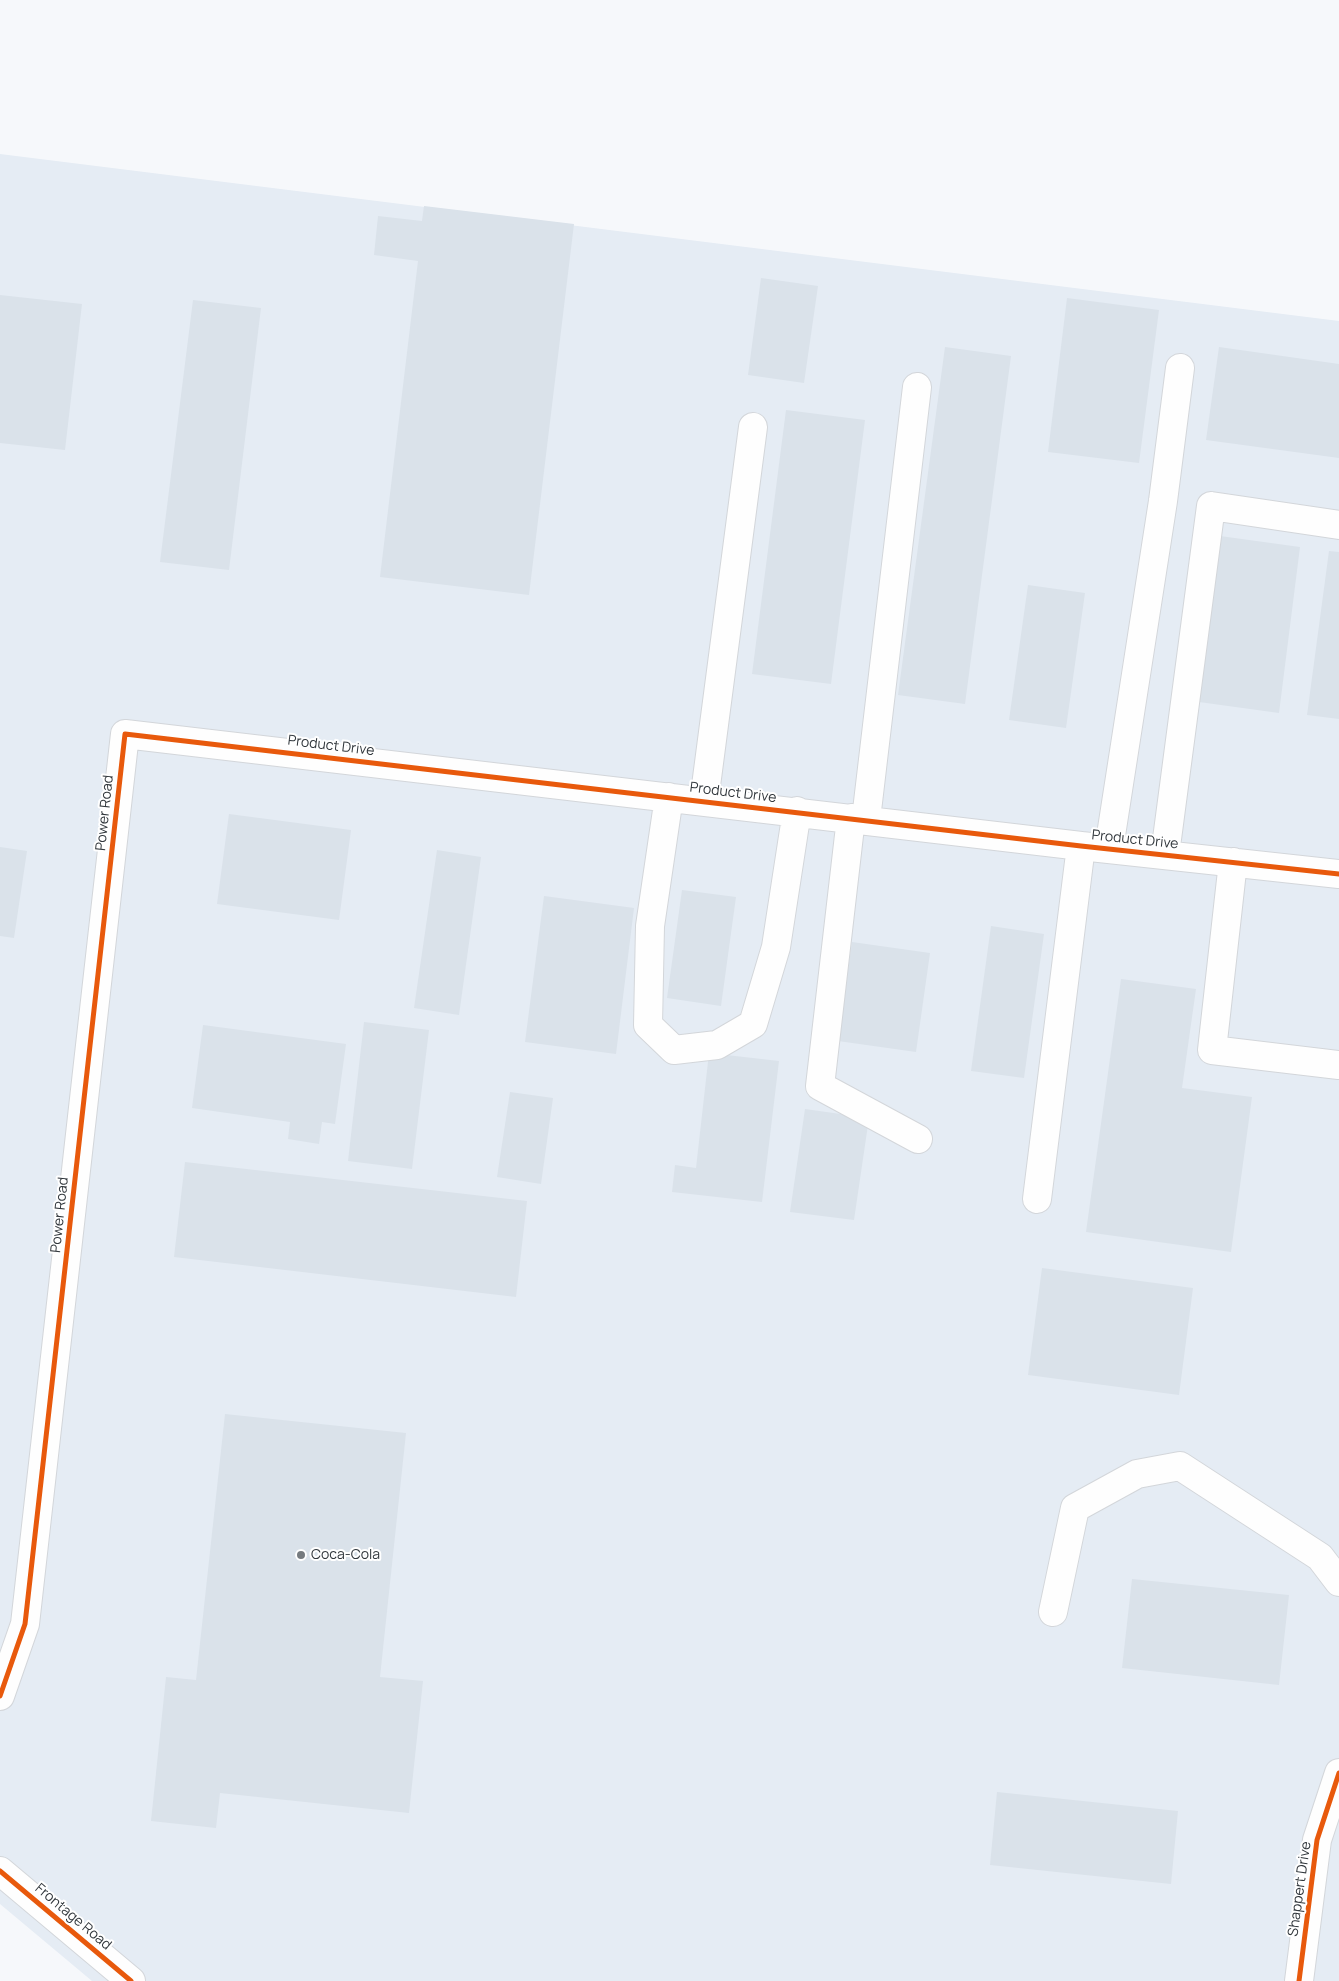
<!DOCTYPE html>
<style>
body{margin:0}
canvas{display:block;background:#f6f8fb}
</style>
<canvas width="1339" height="1981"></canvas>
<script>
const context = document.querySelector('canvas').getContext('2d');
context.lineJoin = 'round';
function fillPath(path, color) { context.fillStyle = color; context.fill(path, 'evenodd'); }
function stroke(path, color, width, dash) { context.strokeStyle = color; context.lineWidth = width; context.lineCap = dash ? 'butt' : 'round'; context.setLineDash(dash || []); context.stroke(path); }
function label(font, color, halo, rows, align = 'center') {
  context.font = font + ' Manrope,sans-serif'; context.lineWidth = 4; context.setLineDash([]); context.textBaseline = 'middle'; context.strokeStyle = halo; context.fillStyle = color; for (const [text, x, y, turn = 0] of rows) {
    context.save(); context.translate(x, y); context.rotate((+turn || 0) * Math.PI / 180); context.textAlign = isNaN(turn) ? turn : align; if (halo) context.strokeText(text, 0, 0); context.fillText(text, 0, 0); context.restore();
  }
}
fillPath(new Path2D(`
 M0 154 1339 321V1981H92L0 1904Z`), '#e5ecf4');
fillPath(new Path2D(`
 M424 206 574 224 529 595 380 577 418 261 374 255 378 216 422 221Z
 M761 278 818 286 804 383 748 375Z
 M0 295 82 304 65 450 0 443Z
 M1067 298 1159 310 1139 463 1048 452Z
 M193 300 261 308 229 570 160 562Z
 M945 347 1011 356 965 704 898 695Z
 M1219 347 1339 364V458L1206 440Z
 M786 410 865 420 831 684 752 674Z
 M1220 536 1300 547 1279 713 1199 702Z
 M1329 551 1339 552V719L1307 715Z
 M1028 585 1085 593 1066 728 1009 720Z
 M229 814 351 830 339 920 217 904Z
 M0 847 27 851 14 938 0 936Z
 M437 850 481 857 459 1015 414 1008Z
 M682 890 736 897 721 1006 667 998Z
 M544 896 634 908 616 1054 525 1042Z
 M991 926 1044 934 1024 1078 971 1071Z
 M852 942 930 953 916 1052 838 1041Z
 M1121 979 1196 989 1182 1088 1252 1097 1231 1252 1086 1232Z
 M364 1022 429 1030 412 1169 348 1161Z
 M203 1025 346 1044 335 1124 322 1122 319 1144 288 1139 290 1122 192 1108Z
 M709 1053 779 1061 762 1202 672 1192 675 1165 696 1168Z
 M510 1092 553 1098 541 1184 497 1177Z
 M805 1109 869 1118 854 1220 790 1212Z
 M185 1162 527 1201 516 1297 174 1257Z
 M1042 1268 1193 1288 1179 1395 1028 1375Z
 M225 1414 406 1433 380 1677 423 1681 409 1813 220 1793 216 1828 151 1821 166 1677 196 1680Z
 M1132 1579 1289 1595 1279 1685 1122 1668Z
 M997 1792 1178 1811 1171 1884 990 1865Z`), '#dae2ea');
const minor = new Path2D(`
 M669 797 650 926 648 1025 674 1050 717 1045 753 1024 776 947 797 811
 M704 801 753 427
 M851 818 820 1086 918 1139
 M866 819 917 387
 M1109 848 1163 501 1180 368
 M1165 854 1211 506 1339 525
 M1233 862 1212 1050 1339 1065
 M1037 1199 1081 846
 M1053 1612 1075 1508 1137 1474 1180 1466 1320 1557 1339 1582
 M0 1696 25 1624 125 734 1081 846 1339 874
 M0 1871 131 1981
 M1299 1981 1317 1840 1339 1773`);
stroke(minor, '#d3d6da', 30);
stroke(minor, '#fefefe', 28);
stroke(new Path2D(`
 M0 1696 25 1624 125 734 1081 846 1339 874
 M0 1871 131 1981
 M1299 1981 1317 1840 1339 1773`), '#e8590c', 5);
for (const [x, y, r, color] of [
 [301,1555,5,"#767b7f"]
]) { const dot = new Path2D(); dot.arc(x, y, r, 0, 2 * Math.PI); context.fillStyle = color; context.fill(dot); stroke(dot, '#fff', 2); }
label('14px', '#31373c', '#fff', [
 ["Product Drive",331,746,7],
 ["Product Drive",733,793,7],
 ["Power Road",105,813,-84],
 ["Product Drive",1135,840,6],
 ["Power Road",60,1215,-84],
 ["Shappert Drive",1300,1889,-82],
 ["Frontage Road",73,1917,40]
]);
label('14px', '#31373c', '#fff', [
 ["Coca-Cola",311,1555]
], 'left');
</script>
